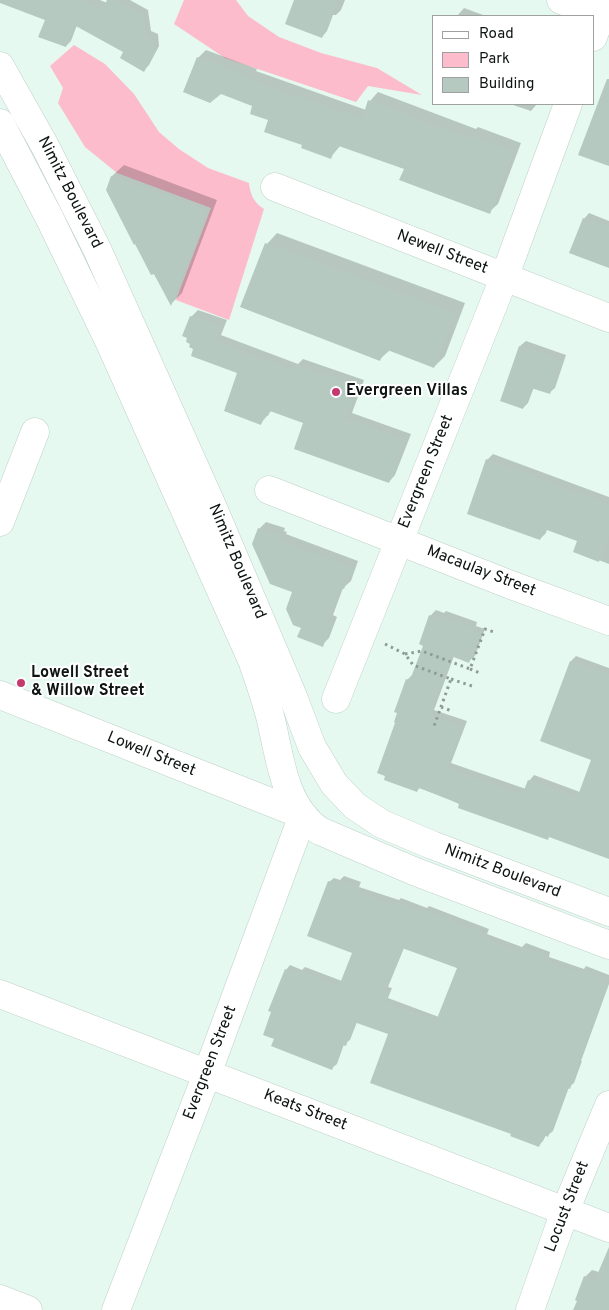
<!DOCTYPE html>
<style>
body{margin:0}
#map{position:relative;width:609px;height:1310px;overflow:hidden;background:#e5f9f0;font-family:Overpass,sans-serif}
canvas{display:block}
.legend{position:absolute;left:432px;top:15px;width:162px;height:90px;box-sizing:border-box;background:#fff;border:1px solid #9ea1a0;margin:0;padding:6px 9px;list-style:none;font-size:15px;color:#0d1411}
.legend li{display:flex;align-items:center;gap:10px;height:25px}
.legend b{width:25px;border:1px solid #9ea1a0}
</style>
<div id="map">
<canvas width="609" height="1310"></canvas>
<ul class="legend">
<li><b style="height:6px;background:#fff"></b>Road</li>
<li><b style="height:14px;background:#fcbccc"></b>Park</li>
<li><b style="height:14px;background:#b6c9c1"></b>Building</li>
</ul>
</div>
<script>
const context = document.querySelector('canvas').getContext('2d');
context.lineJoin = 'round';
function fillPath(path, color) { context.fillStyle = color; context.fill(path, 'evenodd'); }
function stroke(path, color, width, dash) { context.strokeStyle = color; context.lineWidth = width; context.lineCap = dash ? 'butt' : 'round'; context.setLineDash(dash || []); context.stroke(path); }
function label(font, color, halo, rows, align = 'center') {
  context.font = font + ' Overpass,sans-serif'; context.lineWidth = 4; context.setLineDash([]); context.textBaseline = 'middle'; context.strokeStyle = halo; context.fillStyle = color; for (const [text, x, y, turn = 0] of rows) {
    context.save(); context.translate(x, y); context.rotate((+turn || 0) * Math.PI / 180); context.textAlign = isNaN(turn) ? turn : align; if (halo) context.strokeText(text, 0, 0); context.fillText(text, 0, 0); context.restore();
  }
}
fillPath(new Path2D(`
 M184 0H236L248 16 279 37 321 53 377 68 422 95 368 86 356 102 225 58 174 24Z
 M74 45 105 64 134 94 159 132 179 149 208 168 249 183C250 194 254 203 264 209L229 320 176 300 211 208 117 173 85 147 58 103 63 88 50 66Z`), '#fcbccc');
fillPath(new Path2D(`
 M11 0H100L107 3 109 0H130L148 10 151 31 158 34 159 46 149 65 144 70 125 52 77 25 71 41 66 46 46 19Z
 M296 0H345L341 10 336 15H333L327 31 322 37Z
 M464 8 486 16H457Z
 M206 50 257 69 256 71 366 110 370 101 378 92 476 129 478 127 521 143 498 204 489 212 405 168 340 146 330 158 304 144 269 119 198 58Z
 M510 104H537L531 111Z
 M124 165 217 200 182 293 171 304 107 190 112 176Z
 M589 213 609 221V266L584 219Z
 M277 233 465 303 445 356 434 367 390 350 380 359 267 244Z
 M198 310 227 320 221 335 298 364 303 359 364 380 352 413 411 434 395 475 389 482 305 422 272 410 261 423 239 372 195 348 191 317Z
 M526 341 566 355 555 388 549 393 534 387 528 403 523 408 502 401 520 346Z
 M493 454 609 497V564L575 551 579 541 547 529 546 533 540 539 487 460Z
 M266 522 285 528 284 531 287 532 286 534 358 561 351 581 343 588 333 615 337 617 329 638 322 645 303 627 294 591 259 529Z
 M436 610 444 613 446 611 477 622 476 626 485 629 475 656 469 661 454 656 434 710 467 721 451 763 526 789 529 781 534 775 580 792 593 759 571 661 576 656 609 668V858L550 836 547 839 420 788 417 790 399 712 396 711 408 679 413 674 425 645 430 616Z
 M344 876 361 882 359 887 399 900 401 898 427 908 429 906 489 929 487 934 522 947 526 943 550 952 549 957 584 969 586 966 609 975V984L581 1061H582L574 1083 569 1087 553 1131 548 1135H546L543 1141 539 1145 513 1133 390 1033 357 1022 350 1040 344 1044 337 1064 332 1068 275 1038 286 970 290 965 302 970 305 967 342 981 353 952 329 882 334 878 340 880ZM404 948 458 968 439 1017 388 998 392 988 388 987Z
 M609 1265V1310H575L578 1300 576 1299 586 1276 592 1270 599 1272Z`), '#0003');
fillPath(new Path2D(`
 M0 0H81L103 8 107 0H116L143 15 146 36 153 39 155 52 144 72 120 58 123 52 74 25 66 47 38 37 45 20 0 3Z
 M294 0H337L322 38 285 24Z
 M197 57 249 78 248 80 362 119 368 100 467 138 468 135 513 152 490 214 399 180 404 169 336 145 331 159 301 148 302 145 264 132 268 120 250 114 252 106 221 94 210 103 183 92Z
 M607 79H609V166L578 155Z
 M111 176 206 211 171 306 154 274 151 275 135 244 134 245 106 190Z
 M583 218 609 228V268L569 253Z
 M265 243 455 314 434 368 385 349 380 361 240 307Z
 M190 316 221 327 215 341 293 371 295 365 358 387 346 419 405 440 389 483 294 449 303 423 270 411 268 416 265 415 261 425 224 411 237 373 191 356 193 349 189 347 190 344 186 342 187 338 182 336Z
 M519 346 562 360 550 394 531 388 523 409 500 401Z
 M486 459 609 505V534L599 562 573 552 577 541 544 529 540 540 467 514Z
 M258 528 279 535 278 538 281 539 280 541 352 568 344 589 340 588 327 622 331 624 323 647 297 637 301 628 293 625 286 609 292 592 270 584 252 544Z
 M429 615 439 619 440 616 473 628 471 631 480 635 469 663 451 656 429 716 462 727 446 768 522 795 528 780 577 798 591 760 540 741 570 661 609 676V859L549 837 548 840 458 808 459 804 451 800 419 788 417 792 384 780 385 776 377 773 395 723 394 722 397 713 394 712 406 679 410 680 423 646 419 644Z
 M338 880 358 886 356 892 394 905 395 902 423 912 424 910 485 934 483 939 519 952 520 947 547 956 545 961 579 973 581 970 608 980 577 1065 578 1066 570 1089 567 1088 548 1137 544 1135 539 1147 510 1136 511 1134 370 1083 388 1034 354 1022 346 1046 342 1045 332 1070 271 1046 274 1039 263 1035 271 1012 268 1011 285 969 298 974 299 971 339 986 352 953 307 936 328 881 337 884ZM402 948 457 968 436 1021 385 1003 388 993 384 992Z
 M609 1247V1310H573L577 1301 575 1300 584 1276 595 1280Z`), '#b6c9c1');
const minor = new Path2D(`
 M561 0 601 14
 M593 37 607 0
 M275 187 609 318
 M269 490 511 585 609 621
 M0 522 35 432
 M0 695 303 815 207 1074 116 1310
 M336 699 504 278 568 104
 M0 994 609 1228
 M0 1299 28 1310
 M530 1310 565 1211 609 1105`);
const major = new Path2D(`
 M0 66 45 146 97 249 213 508 294 699 312 747 334 784 355 806 382 824 432 845 609 912
 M0 123 50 219 110 343 252 660C259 680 266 700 271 720 280 758 284 807 320 831L416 872 609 945`);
stroke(minor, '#bed1c8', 29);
stroke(major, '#bed1c8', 29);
stroke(new Path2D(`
 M385 644 405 654 413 665 451 679 433 729
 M405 654 422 651 470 669 485 629 494 632
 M470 669 480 673
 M451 679 475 687
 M441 707 452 711`), '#8d9c96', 3, [2.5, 4]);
stroke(minor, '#fff', 28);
stroke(major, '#fff', 28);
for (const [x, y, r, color] of [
 [336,392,5,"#c5396e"],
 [21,683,5,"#c5396e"]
]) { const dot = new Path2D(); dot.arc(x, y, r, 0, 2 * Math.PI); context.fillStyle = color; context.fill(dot); stroke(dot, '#fff', 2); }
label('16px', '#0d1411', '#fff', [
 ["Nimitz Boulevard",69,193,63],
 ["Newell Street",442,253,21],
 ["Evergreen Street",427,472,-68],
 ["Nimitz Boulevard",236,562,67],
 ["Macaulay Street",481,572,21],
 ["Lowell Street",151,755,22],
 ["Nimitz Boulevard",502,872,21],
 ["Evergreen Street",211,1063,-69],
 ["Keats Street",305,1111,21],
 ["Locust Street",568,1207,-69]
]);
label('bold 16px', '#0d1411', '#fff', [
 ["Evergreen Villas",346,392],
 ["Lowell Street",31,674],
 ["& Willow Street",31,692]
], 'left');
</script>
